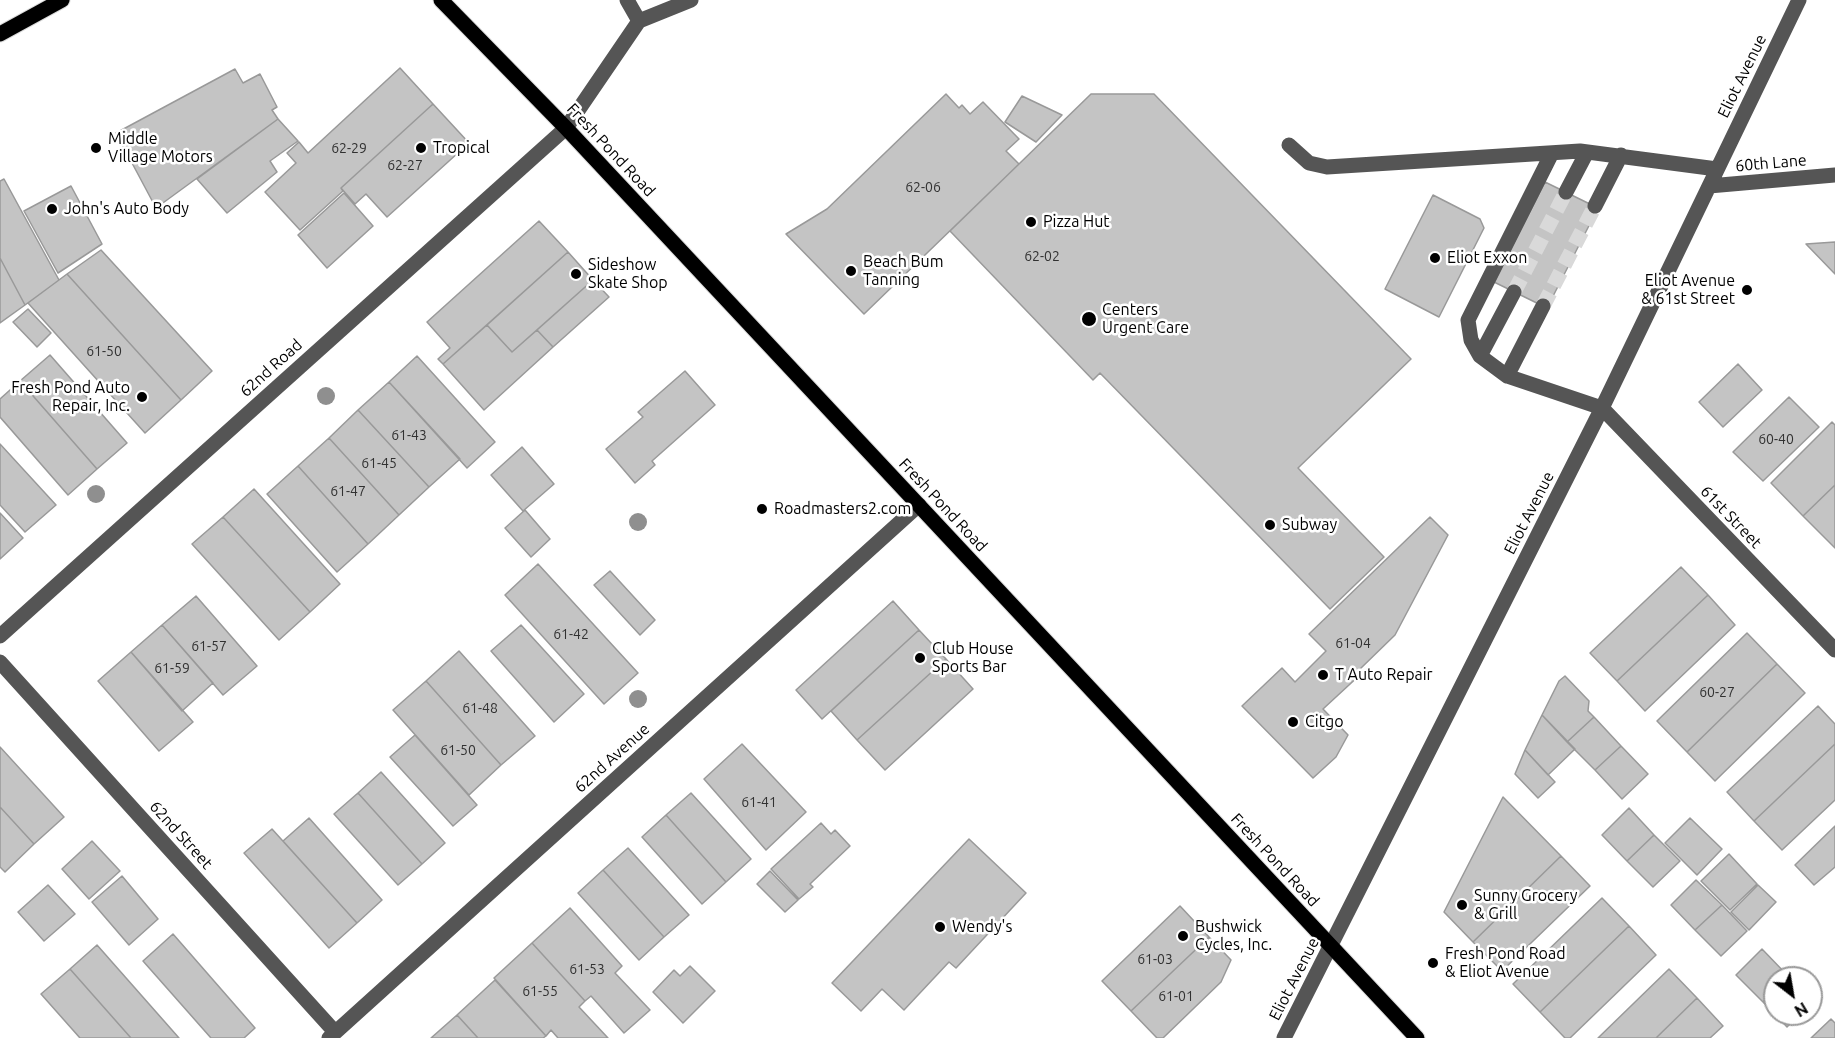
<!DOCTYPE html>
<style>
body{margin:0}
#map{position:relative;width:1835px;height:1038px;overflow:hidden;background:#fff;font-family:Ubuntu,sans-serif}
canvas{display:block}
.north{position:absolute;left:1763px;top:966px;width:60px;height:60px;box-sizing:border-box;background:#fff;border:2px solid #999;border-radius:50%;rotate:149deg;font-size:16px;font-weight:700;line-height:24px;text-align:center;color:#000}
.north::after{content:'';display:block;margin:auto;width:21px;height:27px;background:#000;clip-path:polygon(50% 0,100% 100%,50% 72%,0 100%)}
</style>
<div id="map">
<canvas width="1835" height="1038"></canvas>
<div class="north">N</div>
</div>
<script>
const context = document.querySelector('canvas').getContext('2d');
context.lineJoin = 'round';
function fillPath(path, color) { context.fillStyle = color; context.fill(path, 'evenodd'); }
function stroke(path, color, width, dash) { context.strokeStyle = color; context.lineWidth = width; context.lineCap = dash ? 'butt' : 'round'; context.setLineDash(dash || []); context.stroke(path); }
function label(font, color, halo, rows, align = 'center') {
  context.font = font + ' Ubuntu,sans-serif'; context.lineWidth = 5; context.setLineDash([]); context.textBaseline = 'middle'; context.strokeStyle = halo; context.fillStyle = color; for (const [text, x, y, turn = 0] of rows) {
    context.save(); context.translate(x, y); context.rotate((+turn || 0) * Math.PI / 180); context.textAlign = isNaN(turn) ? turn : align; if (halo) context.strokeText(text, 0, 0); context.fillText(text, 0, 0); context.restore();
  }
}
const building = new Path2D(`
 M400 68 433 104 341 188 343 191 300 230 265 192 296 163 287 153 299 142 308 153Z
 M235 69 243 83 260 74 277 107 272 110 278 119 156 208 116 133Z
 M946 94 959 108 962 105 970 114 983 102 1019 139 1006 151 1019 164 864 314 786 234 827 209Z
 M1091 94H1154L1411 359 1298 468 1384 557 1330 609 1100 373 1093 380 950 231Z
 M1022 96 1062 115 1036 142 1005 122Z
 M433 104 469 143 387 217 366 194 355 204 341 188Z
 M278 119 298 141 270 161 277 172 227 213 197 179Z
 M4 179 59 280 25 305 0 258V181Z
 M1545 182 1598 208 1547 308 1494 282Z
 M71 186 102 244 58 273 24 211Z
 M344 193 373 226 327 268 298 235Z
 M1433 195 1480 219 1484 228 1439 317 1385 289Z
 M539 221 568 252 443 364 438 359 450 348 427 322Z
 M1835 242V274L1806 244Z
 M101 250 212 371 181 400 67 274Z
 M568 252 593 280 512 352 487 325Z
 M0 258 25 305 0 323Z
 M67 274 181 400 145 433 28 303Z
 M593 280 609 297 553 347 537 330Z
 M28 309 51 333 37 347 13 322Z
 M487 325 512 352 537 330 553 347 484 410 443 364Z
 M50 355 127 443 97 469 20 381Z
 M417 356 495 442 467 468 389 382Z
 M1738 364 1762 390 1723 427 1699 402Z
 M685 371 715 405 652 461 655 465 635 483 606 449 643 417 638 412Z
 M20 381 97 469 68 495 0 417V399Z
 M389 382 460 459 429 487 358 410Z
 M1789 397 1819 427 1763 481 1733 452Z
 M358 410 429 487 399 515 329 438Z
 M1832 422 1835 425V485L1803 516 1771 483Z
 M329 438 399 515 368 544 298 466Z
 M0 444 56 505 25 532 0 505Z
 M522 447 554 484 523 511 491 475Z
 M298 466 368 544 337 572 267 494Z
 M1835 485V548L1803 516Z
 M254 489 340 584 310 612 223 517Z
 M525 510 550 539 531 557 505 528Z
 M0 513 23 538 0 559Z
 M223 517 310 612 279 640 192 544Z
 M1430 517 1448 535 1395 635 1359 670 1362 673 1323 709 1348 735 1336 757 1313 778 1242 706 1282 668 1295 682 1326 651 1309 634Z
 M538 564 638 673 604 704 505 595Z
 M1681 567 1708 595 1617 681 1590 653Z
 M610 571 655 620 640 635 594 585Z
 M1708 595 1735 625 1645 711 1617 681Z
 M196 596 257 666 223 695 162 625Z
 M893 601 919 630 822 719 796 690Z
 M162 625 213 683 182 711 131 652Z
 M521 625 584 694 554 722 491 651Z
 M919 630 946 659 857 740 831 711Z
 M1747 633 1777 664 1687 752 1657 721Z
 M459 651 535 736 501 765 426 681Z
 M131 652 193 722 159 751 98 681Z
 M946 659 973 689 885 770 857 740Z
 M1777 664 1805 693 1715 781 1687 752Z
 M1565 676 1589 701 1588 711 1594 717 1567 742 1542 715 1559 681Z
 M426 681 501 765 469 795 393 710Z
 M1818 706 1835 724V744L1754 821 1727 792Z
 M1542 715 1575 749 1548 775 1525 750Z
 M1594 717 1621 746 1595 770 1567 742Z
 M415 735 477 805 453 826 390 757Z
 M742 744 806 812 766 850 704 779Z
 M1835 744V800L1782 850 1754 821Z
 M1621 746 1648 774 1622 799 1595 770Z
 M0 747 64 817 34 844 0 807Z
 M1525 750 1555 782 1538 798 1515 774Z
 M381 772 445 843 422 864 358 793Z
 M358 793 422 864 398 885 334 814Z
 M691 793 751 859 726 882 666 815Z
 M1503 797 1561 856 1473 942 1444 912Z
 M0 807 34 844 5 872 0 867Z
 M1629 808 1654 835 1627 861 1602 835Z
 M666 815 726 882 702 904 642 837Z
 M309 818 382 900 357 923 283 841Z
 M1690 818 1722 849 1697 875 1665 843Z
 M821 823 831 834 835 830 850 846 810 884 813 887 799 899 771 869Z
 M1835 826V867L1814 885 1795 865Z
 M272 829 357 923 329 948 244 853Z
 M1654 835 1680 861 1653 887 1627 861Z
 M969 839 1026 893 956 968 949 962 904 1010 882 989 861 1011 832 983Z
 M92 841 120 871 89 899 62 869Z
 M628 848 689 915 664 937 603 870Z
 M1729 854 1757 884 1730 910 1701 881Z
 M1561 856 1590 886 1502 971 1473 942Z
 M603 870 664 937 639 960 578 893Z
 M770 871 798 900 785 912 757 884Z
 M122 876 158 919 129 945 92 902Z
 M1696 880 1722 905 1695 930 1671 905Z
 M48 885 75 914 44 941 18 912Z
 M1758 885 1776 902 1749 930 1731 912Z
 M1602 898 1629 926 1540 1012 1513 984Z
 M1722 905 1747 931 1721 956 1695 930Z
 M1180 906 1209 937 1131 1011 1102 981Z
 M570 908 622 966 615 973 650 1010 624 1033 591 996 585 1001 532 943Z
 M1629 926 1656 955 1570 1038H1565L1540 1012Z
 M173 934 255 1028 244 1038H211L143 961Z
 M1209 937 1231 960 1221 982 1163 1038H1157L1131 1011Z
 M532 943 585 1001 579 1007 608 1038H558L551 1030 546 1036 494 978Z
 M97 945 179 1038H131L70 969Z
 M1762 949 1788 976 1775 978V989L1763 1002 1736 975Z
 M690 966 715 991 683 1023 653 992 674 970 680 976Z
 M70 969 131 1038H80L41 994Z
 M1669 969 1697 998 1656 1038H1598Z
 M495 980 546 1036 543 1038H478L457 1015Z
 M1775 989V1014L1763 1002Z
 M1697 998 1723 1026 1710 1038H1656Z
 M1775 1014H1800L1787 1027Z
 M457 1015 478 1038H431Z
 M1831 1019 1835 1023V1038H1811Z`);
fillPath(building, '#c4c4c4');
stroke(building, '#999', 1.5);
stroke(new Path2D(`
 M1514 292 1566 192
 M1543 306 1595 206`), '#d9d9d9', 15, [15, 8]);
const major = new Path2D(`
 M441 0 566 128 1417 1038
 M0 34 62 0`);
stroke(major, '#dbdbdb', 17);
stroke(new Path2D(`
 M627 0 639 21
 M1289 145 1309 163 1327 167 1580 151 1717 169
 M1551 155 1468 320 1471 340 1480 356 1507 376 1602 408 1835 650
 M1709 186 1835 175
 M1566 192 1587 152
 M1595 206 1621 155
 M1480 356 1514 292
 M1507 376 1543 306
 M0 636 566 128 639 21 691 0
 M0 662 335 1032
 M329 1038 919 505
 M1284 1038 1602 408 1799 0`), '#555', 15);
stroke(major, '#000', 15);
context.fillStyle = '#8f8f8f';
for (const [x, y] of [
 [326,396],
 [96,494],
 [638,522],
 [638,699]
]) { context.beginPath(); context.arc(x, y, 9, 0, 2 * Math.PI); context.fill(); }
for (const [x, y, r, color] of [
 [96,148,6,"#000"],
 [421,148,6,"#000"],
 [52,209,6,"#000"],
 [1031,222,6,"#000"],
 [1435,258,6,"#000"],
 [851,271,6,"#000"],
 [576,274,6,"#000"],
 [1747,290,6,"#000"],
 [1089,319,8,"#000"],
 [142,397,6,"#000"],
 [762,509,6,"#000"],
 [1270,525,6,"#000"],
 [920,658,6,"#000"],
 [1323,675,6,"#000"],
 [1293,722,6,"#000"],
 [1462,905,6,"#000"],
 [940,927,6,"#000"],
 [1183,936,6,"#000"],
 [1433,963,6,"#000"]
]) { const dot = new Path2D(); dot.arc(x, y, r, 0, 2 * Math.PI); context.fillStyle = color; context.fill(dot); stroke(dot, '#fff', 2); }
label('14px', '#313131', null, [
 ["62-29",349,148],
 ["62-27",405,165],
 ["62-06",923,187],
 ["62-02",1042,256],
 ["61-50",104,351],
 ["61-43",409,435],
 ["60-40",1776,439],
 ["61-45",379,463],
 ["61-47",348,491],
 ["61-42",571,634],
 ["61-04",1353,643],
 ["61-57",209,646],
 ["61-59",172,668],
 ["60-27",1717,692],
 ["61-48",480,708],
 ["61-50",458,750],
 ["61-41",759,802],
 ["61-03",1155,959],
 ["61-53",587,969],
 ["61-55",540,991],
 ["61-01",1176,996]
]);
label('16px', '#000', '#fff', [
 ["Eliot Avenue",1742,76,-64],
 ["Fresh Pond Road",611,150,47],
 ["60th Lane",1771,163,-5],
 ["62nd Road",271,368,-42],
 ["Fresh Pond Road",943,505,47],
 ["Eliot Avenue",1529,513,-63],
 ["61st Street",1731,517,46],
 ["62nd Avenue",612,758,-42],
 ["62nd Street",181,835,48],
 ["Fresh Pond Road",1275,860,47],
 ["Eliot Avenue",1294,979,-63]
]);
label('16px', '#000', '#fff', [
 ["Middle",108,139],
 ["Village Motors",108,157],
 ["Tropical",433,148],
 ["John's Auto Body",64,209],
 ["Pizza Hut",1043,222],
 ["Eliot Exxon",1447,258],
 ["Beach Bum",863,262],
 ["Tanning",863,280],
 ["Sideshow",588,265],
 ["Skate Shop",588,283],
 ["Eliot Avenue",1735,281,"right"],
 ["& 61st Street",1735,299,"right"],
 ["Centers",1102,310],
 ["Urgent Care",1102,328],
 ["Fresh Pond Auto",130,388,"right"],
 ["Repair, Inc.",130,406,"right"],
 ["Roadmasters2.com",774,509],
 ["Subway",1282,525],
 ["Club House",932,649],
 ["Sports Bar",932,667],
 ["T Auto Repair",1335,675],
 ["Citgo",1305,722],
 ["Sunny Grocery",1474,896],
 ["& Grill",1474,914],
 ["Wendy's",952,927],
 ["Bushwick",1195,927],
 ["Cycles, Inc.",1195,945],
 ["Fresh Pond Road",1445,954],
 ["& Eliot Avenue",1445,972]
], 'left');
</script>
